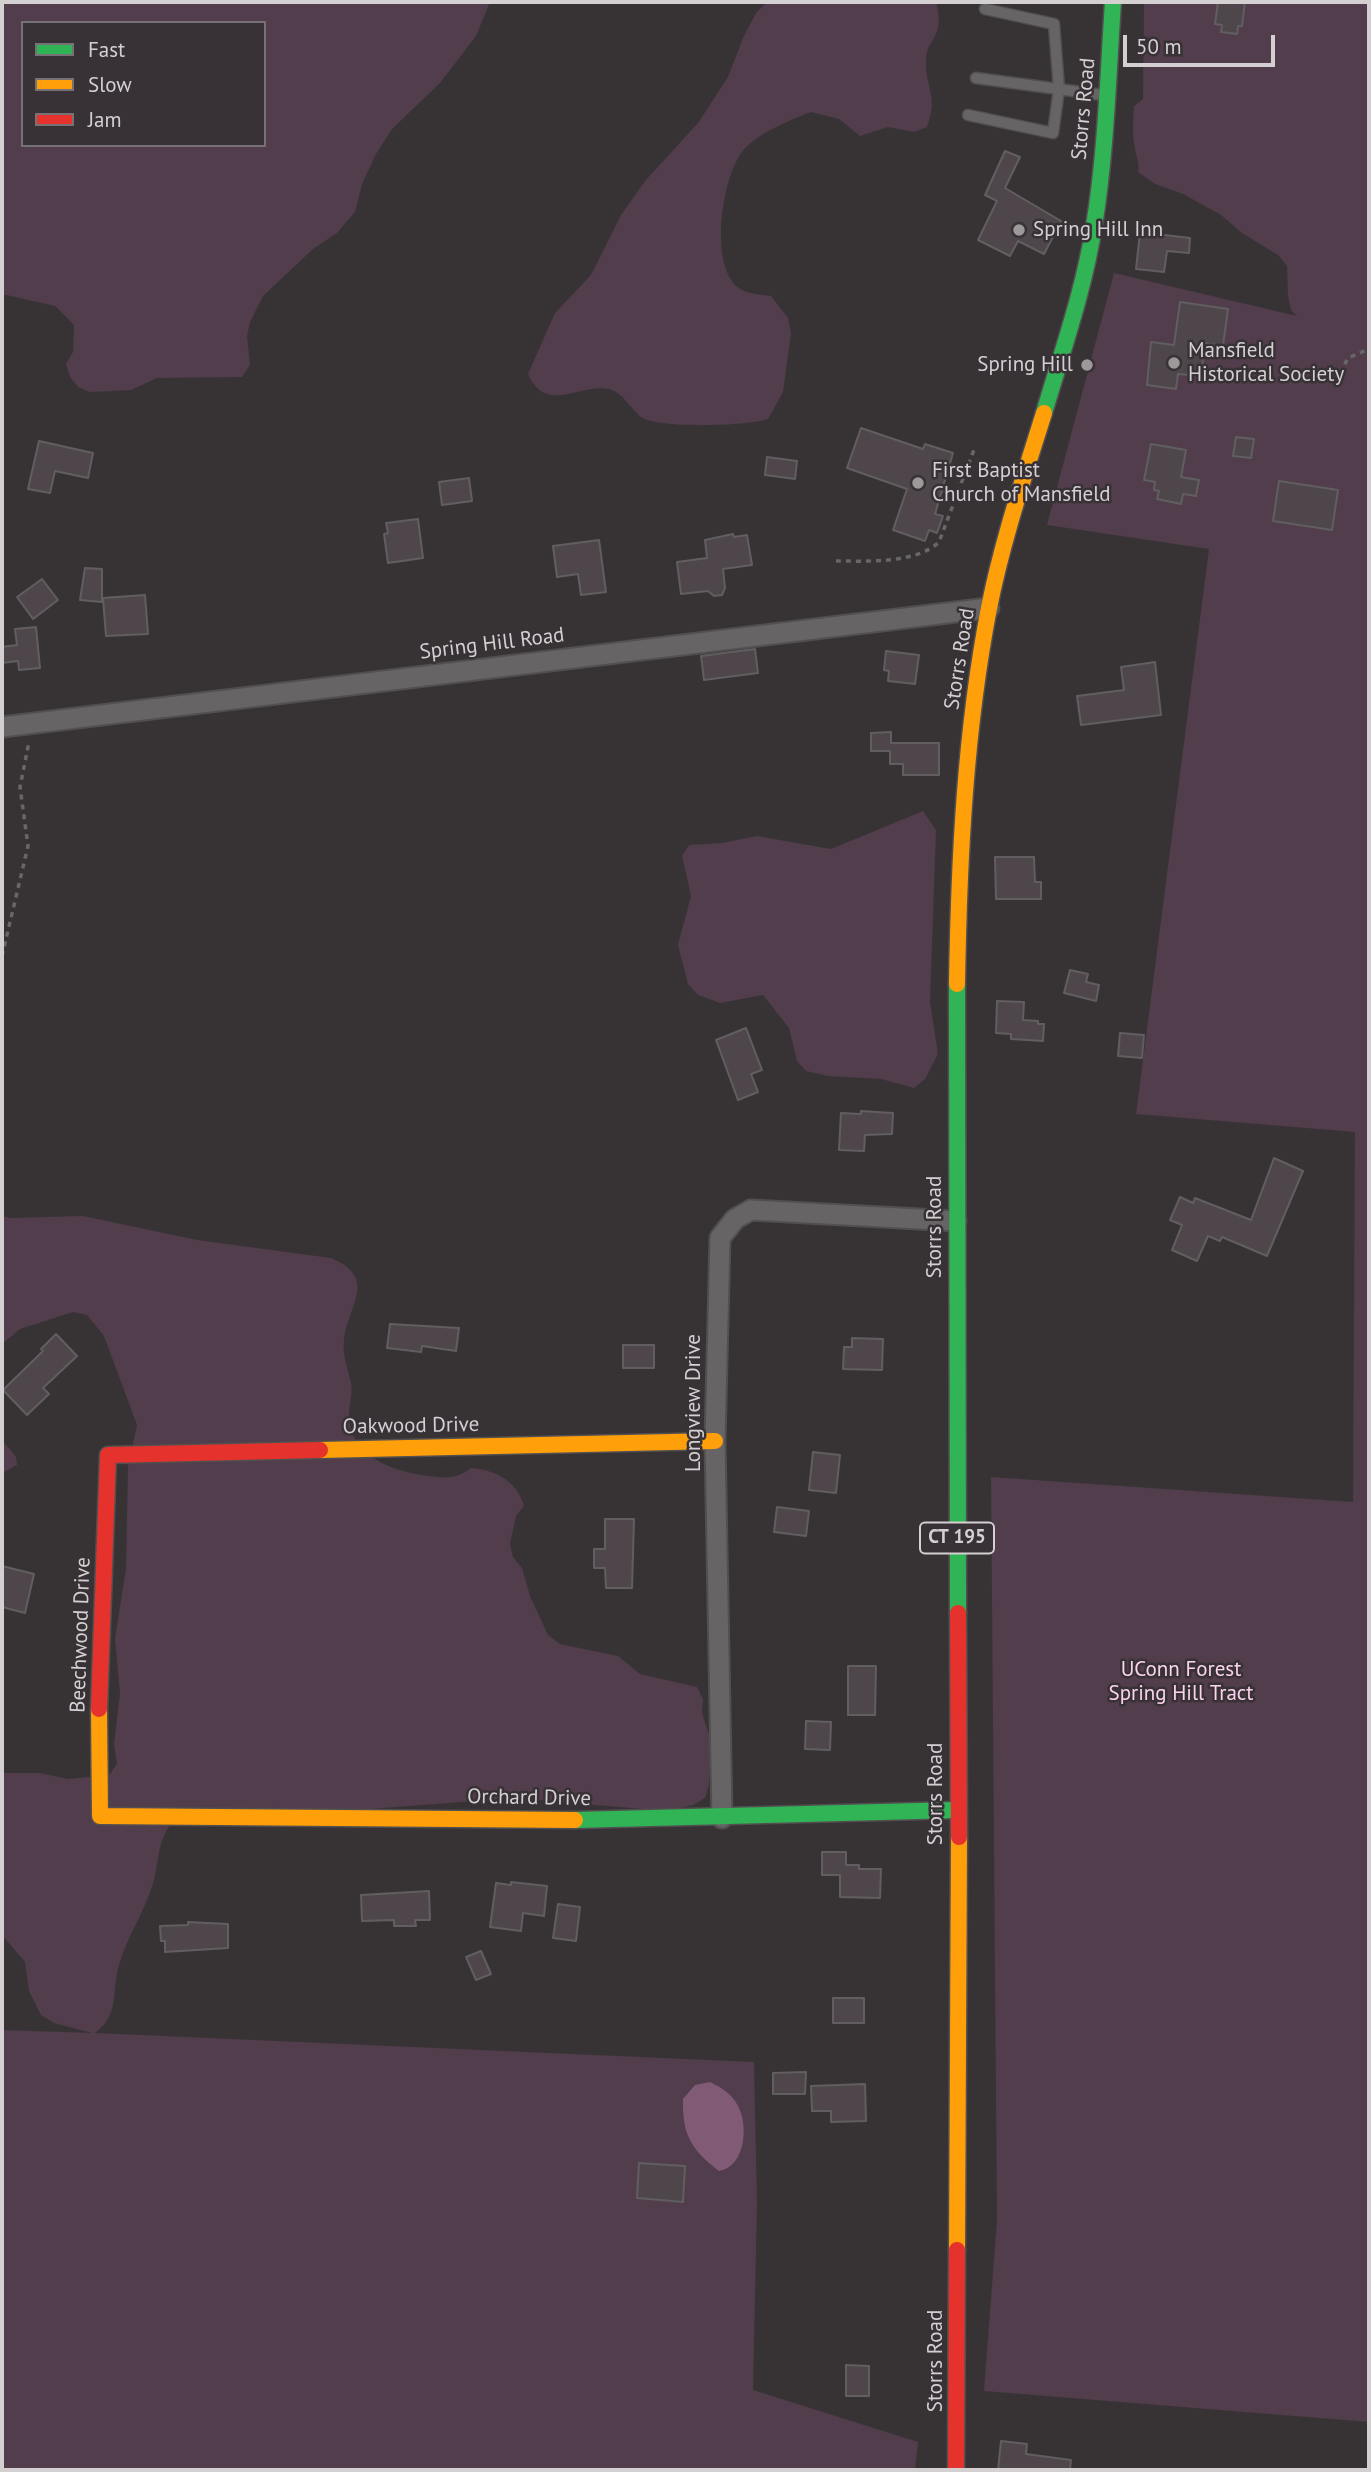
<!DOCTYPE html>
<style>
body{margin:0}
#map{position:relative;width:1371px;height:2472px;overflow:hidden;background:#373335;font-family:"PT Sans",sans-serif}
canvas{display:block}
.frame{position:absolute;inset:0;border:4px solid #d4d0d2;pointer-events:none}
.legend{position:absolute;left:21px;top:21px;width:245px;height:126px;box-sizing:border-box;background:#383236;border:2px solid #767174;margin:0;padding:9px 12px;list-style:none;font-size:21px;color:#d4d0d2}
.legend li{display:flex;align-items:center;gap:14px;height:35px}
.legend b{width:35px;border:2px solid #767174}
.scale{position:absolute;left:1123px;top:35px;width:152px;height:32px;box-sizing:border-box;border:4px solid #d4d0d2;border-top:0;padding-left:9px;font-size:21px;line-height:24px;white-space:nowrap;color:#d4d0d2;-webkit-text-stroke:5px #383236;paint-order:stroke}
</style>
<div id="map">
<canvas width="1371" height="2472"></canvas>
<div class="frame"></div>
<ul class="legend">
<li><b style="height:9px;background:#30b455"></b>Fast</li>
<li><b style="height:9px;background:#ff9f0a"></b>Slow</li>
<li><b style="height:9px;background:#e5322d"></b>Jam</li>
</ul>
<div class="scale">50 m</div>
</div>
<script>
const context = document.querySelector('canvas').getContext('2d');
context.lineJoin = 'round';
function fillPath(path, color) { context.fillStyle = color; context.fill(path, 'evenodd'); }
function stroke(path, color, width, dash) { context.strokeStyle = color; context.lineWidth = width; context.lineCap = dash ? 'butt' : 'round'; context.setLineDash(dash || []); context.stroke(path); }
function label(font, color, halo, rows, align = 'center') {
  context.font = font + ' "PT Sans",sans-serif'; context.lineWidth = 5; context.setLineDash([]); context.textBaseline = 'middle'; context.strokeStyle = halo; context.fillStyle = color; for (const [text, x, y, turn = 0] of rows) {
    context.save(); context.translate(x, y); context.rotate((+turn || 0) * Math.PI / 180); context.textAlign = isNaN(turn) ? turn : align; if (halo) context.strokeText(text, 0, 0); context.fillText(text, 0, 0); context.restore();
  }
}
fillPath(new Path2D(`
 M2 2H490L476 36 440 83 392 129 376 154 362 184 355 212 337 233 313 249 263 296 250 322 247 336 250 365 242 377 157 378 131 390 90 392 78 387 70 377 66 364 73 352 74 325 55 306 2 294ZM23 23H264V145H23Z
 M936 2C946 39 926 38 926 60 925 89 939 95 927 127L914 132 888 127 860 136 839 119 811 112C790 120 756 134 742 152 722 179 712 253 732 281 740 294 757 294 771 296L788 318 791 333 783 392 768 419C747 426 659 429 641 417 631 409 622 392 609 389 580 383 546 415 528 374L555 313 591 275 621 215 645 181 698 123 728 77 743 38 756 13 766 3Z
 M1144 2H1369V2422L984 2391 997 2220 991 1477 1353 1502 1355 1132 1136 1114 1209 549 1047 525 1114 273 1297 316 1291 310 1288 296 1287 266 1278 255 1242 233 1221 215 1183 194 1155 184 1138 172C1140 161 1136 158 1135 149 1132 136 1133 119 1134 106L1143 99Z
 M923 811 936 830 930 1002 938 1054 925 1079 914 1088 881 1079 828 1076 806 1071 797 1061 789 1028 763 995 720 1003 698 995 688 984 678 945 691 896 682 856 689 845 722 843 757 836 831 849Z
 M2 1216 11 1218 83 1216 197 1240 331 1258C379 1278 348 1305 344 1340 342 1355 348 1368 351 1383 353 1393 349 1404 349 1415 349 1451 384 1468 416 1474 438 1477 453 1482 471 1468 496 1470 517 1481 524 1506L516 1516 510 1544 513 1557 522 1568 530 1596 548 1635 560 1644 618 1656 640 1674 697 1687 703 1699 702 1713 711 1741 709 1784 705 1798 693 1805 666 1811 515 1798 171 1824C158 1840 159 1860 154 1880 146 1910 127 1936 119 1965 111 1993 120 2015 95 2033L754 2062 757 2203 753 2390 918 2442 915 2470H2V2030L92 2033 54 2023 41 2015 29 1991 25 1962 2 1935V1773H40L68 1779 109 1775 117 1764 114 1744 120 1694 115 1638 126 1569 128 1466 137 1425 104 1336 87 1315 73 1312 20 1329 2 1344Z
 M2 1440 16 1457 17 1465 2 1473Z`), '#513d4b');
fillPath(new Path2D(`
 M710 2082C722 2088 732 2094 738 2106 749 2126 745 2167 719 2171 691 2150 682 2134 683 2099L695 2085Z`), '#815b76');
const building = new Path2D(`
 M1218 2H1245L1242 26H1238L1237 34 1221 32 1222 25 1215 24Z
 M1005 151 1020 157 1005 188 1061 221 1044 254 1018 241 1010 256 978 240 997 201 985 195Z
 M1140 232 1190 238 1189 253 1167 251 1164 272 1136 269Z
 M1180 302 1228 309 1223 346 1205 343 1201 376 1178 374 1176 389 1147 385 1151 342 1174 345Z
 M861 428 923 449 925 444 953 453 935 514 943 516 937 533 929 530 925 541 893 530 907 489 847 468Z
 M1236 437 1254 439 1251 458 1233 456Z
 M39 441 93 453 88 478 55 471 50 493 28 489Z
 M1151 444 1186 450 1181 477 1199 480 1196 496 1183 494 1181 504 1157 499 1159 491 1154 490 1155 482 1144 480Z
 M767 457 797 461 795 479 765 475Z
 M469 478 472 501 442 505 439 482Z
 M1279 481 1338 490 1332 530 1273 521Z
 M418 519 423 558 388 563 384 534 388 533 386 523Z
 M733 534 734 537 747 535 752 565 723 569 725 588 722 595 714 596 708 591 681 594 677 562 707 558 705 540Z
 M599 540 606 592 581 595 578 574 557 577 553 546Z
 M85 568 102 569V602L80 600Z
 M42 579 58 600 33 619 17 597Z
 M145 595 148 634 106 636 103 598Z
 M36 627 40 668 19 670 18 661 2 663V647L17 645 15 629Z
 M755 649 758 673 704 680 701 656Z
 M886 651 919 655 915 684 888 681 889 671 884 670Z
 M1155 662 1161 715 1081 725 1077 696 1124 690 1121 667Z
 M891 732V743H939V775H903V764H890V751H871V733Z
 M995 857H1034L1035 882H1041V899H996Z
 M1070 970 1088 974 1086 982 1099 985 1096 1001 1064 993Z
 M997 1001 1024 1002 1023 1020 1038 1021V1024H1044L1043 1041 1011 1039V1034L996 1033Z
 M746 1028 762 1070 751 1074 758 1092 738 1100 716 1040Z
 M1120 1033 1144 1035 1142 1058 1118 1056Z
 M861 1111 893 1113 892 1134 865 1135 864 1151 839 1150 841 1113 861 1114Z
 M1274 1158 1303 1171 1267 1256 1222 1237 1220 1241 1208 1236 1197 1261 1172 1250 1182 1225 1170 1220 1180 1197 1193 1203 1195 1198 1251 1220Z
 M390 1324 459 1328 456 1351 422 1346 421 1352 387 1348Z
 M56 1334 77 1356 43 1388 49 1394 27 1415 3 1390 43 1351 41 1349Z
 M852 1338 883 1339 882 1370 843 1369 844 1347H852Z
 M623 1345H654V1368H623Z
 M813 1452 840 1455 836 1493 809 1490Z
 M777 1507 809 1511 806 1536 774 1532Z
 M605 1519H634L632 1588H606L605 1568H594V1549H605Z
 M2 1566 34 1574 25 1613 2 1607Z
 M848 1666H876L875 1715H848Z
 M806 1721 831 1722 830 1750 805 1749Z
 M822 1852H846V1865H859V1869H881L880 1898 840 1897V1875H822Z
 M511 1882 547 1886 544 1916 523 1913 521 1931 490 1927 496 1883 511 1885Z
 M429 1891 430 1920H415L416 1926H394V1920L362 1921 361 1895Z
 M558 1904 580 1907 576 1941 553 1938Z
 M188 1922 228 1924V1948L165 1952V1941H161L160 1926 188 1925Z
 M481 1951 491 1974 476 1980 466 1957Z
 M833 1998H864V2023H833Z
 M806 2072 805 2094H773V2073Z
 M865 2084 866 2121 831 2122V2111H812L811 2086Z
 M639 2163 685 2166 683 2202 637 2198Z
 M846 2365 869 2366V2396H846Z
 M1001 2441 1027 2444 1026 2454 1071 2460 1070 2470H998Z`);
fillPath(building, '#4f464c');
stroke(building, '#615e60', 2);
const lane = new Path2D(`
 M976 78 1103 95
 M968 115 1053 133 1059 89 1054 24 985 9`);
const street = new Path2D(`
 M2 727 989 608
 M722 1818 715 1441 720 1238 735 1219 751 1210 956 1221`);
const fast = new Path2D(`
 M1044 413C1062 352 1084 290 1094 226 1106 153 1108 77 1113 2
 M957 984 958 1613
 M575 1820 957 1810`);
const slow = new Path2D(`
 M957 984C959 858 965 732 989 608 1002 542 1024 477 1044 413
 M320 1450 715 1441
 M99 1709 100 1816 575 1820
 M957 2250 959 1837`);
const jam = new Path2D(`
 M958 1613 959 1837
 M99 1709 108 1455 320 1450
 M956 2470 957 2250`);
stroke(lane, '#524f51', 13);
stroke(street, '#524f51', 23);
stroke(fast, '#524f51', 19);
stroke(slow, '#524f51', 19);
stroke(jam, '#524f51', 19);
stroke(new Path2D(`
 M1314 375 1337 379 1348 358 1369 349
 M943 491 956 496
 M836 561C867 561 916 564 939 542L975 447
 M2 956 28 846 20 787 29 742`), '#686667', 3.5, [5, 5]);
stroke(lane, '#666465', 10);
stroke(street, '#666465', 19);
stroke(fast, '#30b455', 16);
stroke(slow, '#ff9f0a', 16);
stroke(jam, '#e5322d', 16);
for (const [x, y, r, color] of [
 [1019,230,7,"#9d999b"],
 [1174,363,7,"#9d999b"],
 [1087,365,7,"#9d999b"],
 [918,483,7,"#9d999b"]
]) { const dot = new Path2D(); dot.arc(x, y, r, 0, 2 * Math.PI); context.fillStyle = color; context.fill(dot); stroke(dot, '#383236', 2.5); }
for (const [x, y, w] of [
 [957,1538,74]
]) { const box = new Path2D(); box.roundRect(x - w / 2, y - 15.5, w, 31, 5); context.fillStyle = '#383236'; context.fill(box); stroke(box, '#d4d0d2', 2); }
label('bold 19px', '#d4d0d2', null, [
 ["CT 195",957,1538]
]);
label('21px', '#d4d0d2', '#383236', [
 ["Storrs Road",1084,109,-85],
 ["Spring Hill Road",492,644,-7],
 ["Storrs Road",960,659,-81],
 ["Storrs Road",935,1227,-90],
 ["Longview Drive",694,1403,-90],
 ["Oakwood Drive",411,1426,-1],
 ["Beechwood Drive",81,1635,-88],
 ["Storrs Road",936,1794,-90],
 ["Orchard Drive",529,1798,1],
 ["Storrs Road",936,2361,-90]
]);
label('21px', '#d4d0d2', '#383236', [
 ["Spring Hill Inn",1033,230],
 ["Mansfield",1188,351],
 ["Historical Society",1188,375],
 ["Spring Hill",1073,365,"right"],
 ["First Baptist",932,471],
 ["Church of Mansfield",932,495]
], 'left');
label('21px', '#fbd2ef', '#383236', [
 ["UConn Forest",1181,1670],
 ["Spring Hill Tract",1181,1694]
]);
</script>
